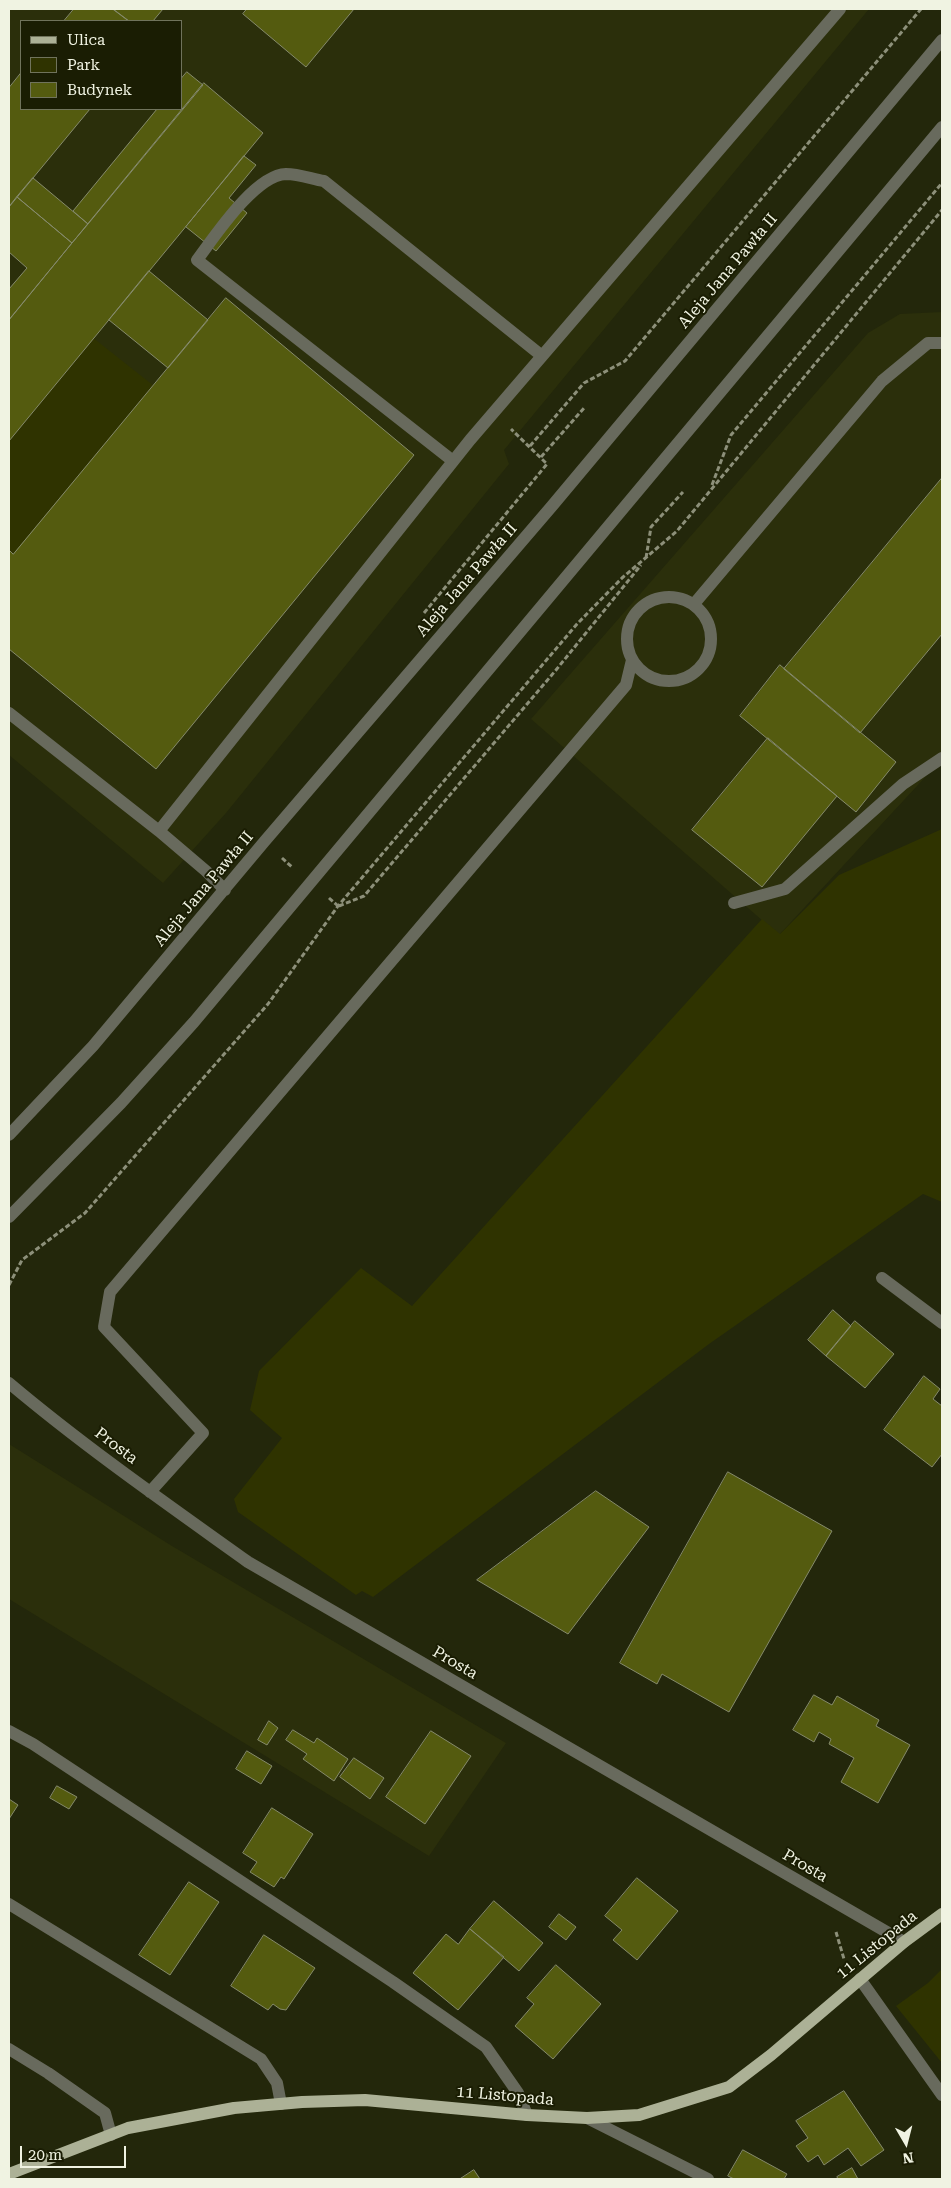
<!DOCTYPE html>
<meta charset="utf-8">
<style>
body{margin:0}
#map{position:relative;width:951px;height:2188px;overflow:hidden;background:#23270b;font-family:"Roboto Serif",serif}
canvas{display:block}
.frame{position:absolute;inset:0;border:10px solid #f0f3e2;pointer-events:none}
.legend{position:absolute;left:20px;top:20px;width:162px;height:90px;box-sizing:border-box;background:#1a1d03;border:1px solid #70735c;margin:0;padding:6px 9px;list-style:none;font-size:15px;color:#f0f3e2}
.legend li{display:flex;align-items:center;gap:10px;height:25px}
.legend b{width:25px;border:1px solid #70735c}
.north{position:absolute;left:881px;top:2118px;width:50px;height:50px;-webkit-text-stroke:4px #1a1d03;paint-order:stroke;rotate:172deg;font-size:14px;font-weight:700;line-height:20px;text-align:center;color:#f0f3e2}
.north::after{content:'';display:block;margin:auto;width:18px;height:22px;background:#f0f3e2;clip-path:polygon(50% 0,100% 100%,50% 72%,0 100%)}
.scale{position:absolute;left:20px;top:2146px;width:106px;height:22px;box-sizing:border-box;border:2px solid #f0f3e2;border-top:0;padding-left:6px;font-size:15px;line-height:18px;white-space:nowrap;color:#f0f3e2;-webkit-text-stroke:4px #1a1d03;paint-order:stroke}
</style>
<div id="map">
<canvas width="951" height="2188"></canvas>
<div class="frame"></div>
<ul class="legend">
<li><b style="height:6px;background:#acb196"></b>Ulica</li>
<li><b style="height:14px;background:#2f3300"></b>Park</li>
<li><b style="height:14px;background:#545b0f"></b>Budynek</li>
</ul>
<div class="north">N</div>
<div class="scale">20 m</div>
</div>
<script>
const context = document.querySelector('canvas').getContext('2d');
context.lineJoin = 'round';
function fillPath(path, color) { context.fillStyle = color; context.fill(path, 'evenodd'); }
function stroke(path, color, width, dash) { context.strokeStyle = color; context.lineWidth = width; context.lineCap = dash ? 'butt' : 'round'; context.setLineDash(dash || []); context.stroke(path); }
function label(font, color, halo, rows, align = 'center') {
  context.font = font + ' "Roboto Serif",serif'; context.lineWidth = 4; context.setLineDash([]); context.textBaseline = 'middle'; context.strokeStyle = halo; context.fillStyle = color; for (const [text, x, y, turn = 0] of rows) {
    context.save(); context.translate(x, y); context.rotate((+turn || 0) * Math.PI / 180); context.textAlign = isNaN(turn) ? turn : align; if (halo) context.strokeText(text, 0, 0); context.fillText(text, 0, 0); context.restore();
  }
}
fillPath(new Path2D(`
 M9 9H869L504 450 509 464 226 813 163 883 9 755ZM21 21H181V109H21Z
 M942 312V759L779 935 531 719 868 333 900 314Z
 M9 1444 172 1546 506 1743 429 1856 9 1599Z`), '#2b2f0b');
fillPath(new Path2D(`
 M92 337 154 386 9 560V435Z
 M942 829V1202L923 1194 709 1344 373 1597 362 1591 356 1595 238 1512 234 1499 282 1438 250 1410 259 1371 361 1268 412 1306 762 919 780 934 839 875Z
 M942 1969V2063L896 2006 928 1983Z`), '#2f3300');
const building = new Path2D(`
 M74 9H113L129 21H64Z
 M113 9H163L153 21H129Z
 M247 9H354L306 67 243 14Z
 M187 72 203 85 88 224 73 211 157 109H181V79Z
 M21 73V109H90L9 207V88Z
 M204 83 263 133 9 441V320Z
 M244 156 256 165 229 198 247 213 216 251 186 227Z
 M33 178 88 224 72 243 17 197Z
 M17 197 72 243 9 320V289L27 268 9 252V207Z
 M149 271 208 320 168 368 109 320Z
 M226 298 414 455 156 769 9 649V550L13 554Z
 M942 478V634L860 733 784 669Z
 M780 665 896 762 856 812 740 716Z
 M768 738 837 796 762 887 692 830Z
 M833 1310 851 1326 826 1356 808 1340Z
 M855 1321 894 1354 865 1388 826 1356Z
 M924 1376 940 1389 933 1399 942 1406V1454L932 1467 884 1430Z
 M728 1472 832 1531 729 1712 662 1674 657 1684 620 1663Z
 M596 1491 649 1527 568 1634 477 1580Z
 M814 1695 832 1705 837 1696 879 1720 876 1726 910 1745 878 1803 841 1782 854 1758 829 1744 831 1739 819 1732 814 1742 793 1730Z
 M269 1721 278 1728 267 1745 258 1740Z
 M293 1730 314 1743 317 1738 348 1759 334 1781 303 1759 307 1754 286 1740Z
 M431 1731 471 1756 425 1824 386 1797Z
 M247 1751 272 1766 261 1784 236 1769Z
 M354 1758 384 1778 370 1799 340 1777Z
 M57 1786 77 1797 69 1809 50 1798Z
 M9 1799 18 1805 9 1819Z
 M272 1808 313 1834 284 1879 281 1877 274 1887 250 1872 257 1862 243 1853Z
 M637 1878 678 1911 637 1960 613 1940 622 1930 605 1916Z
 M189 1882 219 1902 170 1975 139 1955Z
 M494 1901 543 1943 519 1971 470 1929Z
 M559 1914 576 1927 566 1940 549 1927Z
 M470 1929 504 1957 458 2010 413 1973 446 1934 458 1944Z
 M264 1935 315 1968 286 2010 280 2009 273 2004 268 2010 231 1986Z
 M556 1965 601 2004 553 2059 515 2026 534 2004 527 1998Z
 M844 2091 884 2150 861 2166 848 2148 824 2165 818 2155 808 2162 796 2146 808 2138 796 2121Z
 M743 2150 787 2174 784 2179H734L728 2176Z
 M852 2168 858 2179H838L837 2177Z
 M474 2170 480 2179H460Z`);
fillPath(building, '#545b0f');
stroke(building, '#858a6b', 1);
stroke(new Path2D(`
 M530 446 584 383 625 361 921 9
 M541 457 584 408
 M712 485 731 435 942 183
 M646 558 651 527 683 492
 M424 613 547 464 511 429
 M282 858 292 867
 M329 898 338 906
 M339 906 364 896 556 670 641 565
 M9 1285 22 1260 85 1213 268 1004 338 906 577 624 622 578 677 531 942 210
 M836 1932 844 1959`), '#8d907a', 3, [5, 2.5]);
stroke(new Path2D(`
 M453 461 197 260C215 236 255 175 286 174 299 174 312 179 324 181L542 356
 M627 639a42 42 0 1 1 84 0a42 42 0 1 1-84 0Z
 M694 604 882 381 928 343H942
 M9 713 159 831
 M225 890 206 871 159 831 470 440 840 9
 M734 903 785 889 903 784 942 758
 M9 1135 93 1046 264 842 552 506 942 40
 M9 1217 121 1103 194 1022 942 127
 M882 1278 942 1323
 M9 1383C85 1447 167 1504 248 1562L904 1942
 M150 1492 203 1433 104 1327 110 1292 626 685 632 660
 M9 1731 33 1744 393 1982 486 2047 518 2093 527 2115
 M9 1904 261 2059 277 2083 281 2104
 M860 1979 942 2095
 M9 2049 48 2073 105 2113 111 2135
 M587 2118 708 2179`), '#686a5d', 12);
stroke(new Path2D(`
 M9 2174 128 2128 234 2108 302 2102 365 2100 527 2115 587 2118 639 2115 729 2087 771 2055 904 1942 942 1914`), '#acb196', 12);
label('16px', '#f0f3e2', '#1a1d03', [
 ["Aleja Jana Pawła II",728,271,-50],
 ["Aleja Jana Pawła II",467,580,-49],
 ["Aleja Jana Pawła II",204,889,-50],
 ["Prosta",116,1446,37],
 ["Prosta",455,1663,30],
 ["Prosta",805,1866,30],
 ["11 Listopada",877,1945,-39],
 ["11 Listopada",505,2096,5]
]);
</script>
